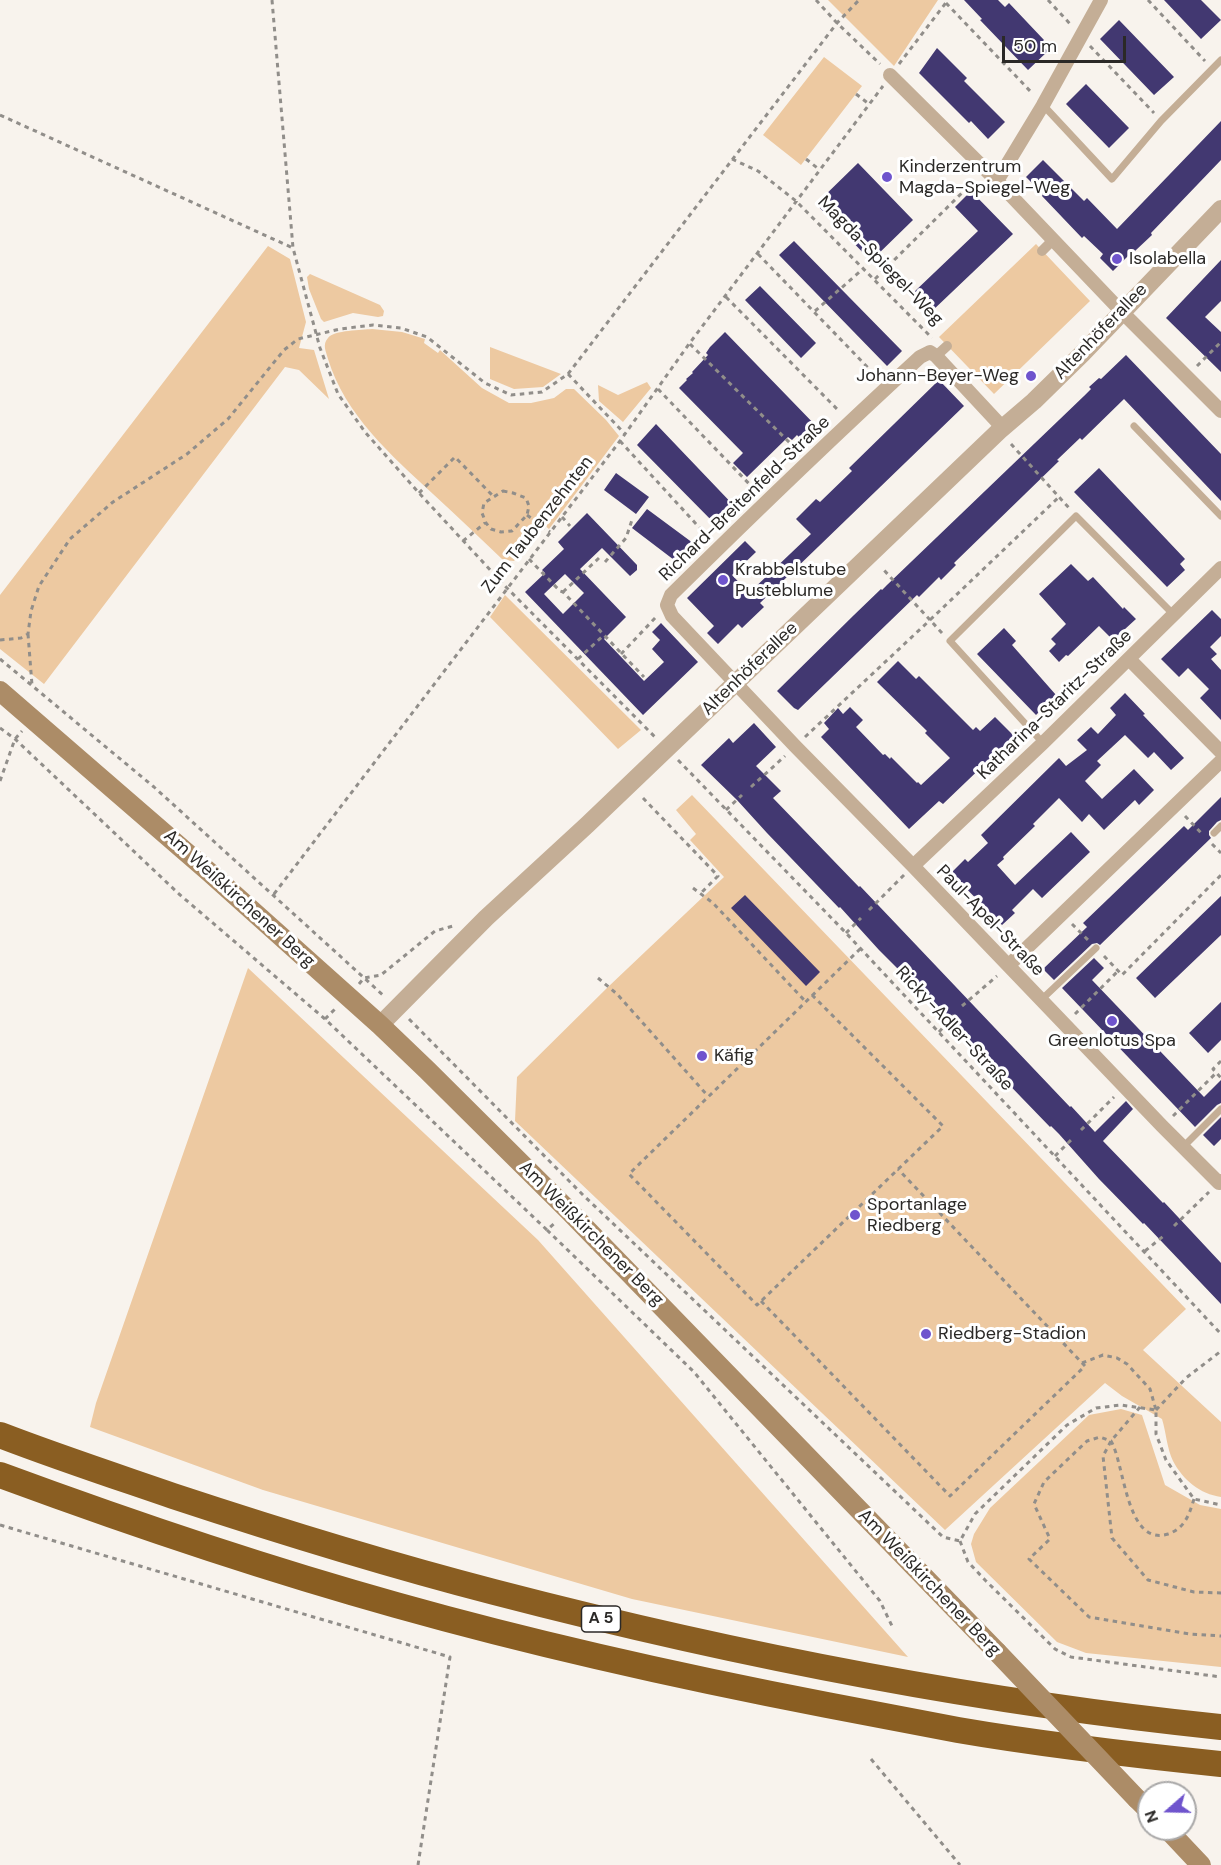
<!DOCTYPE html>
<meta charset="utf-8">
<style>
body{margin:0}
#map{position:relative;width:1221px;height:1865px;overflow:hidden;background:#f8f3ed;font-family:"DM Sans",sans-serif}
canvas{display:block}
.north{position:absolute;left:1137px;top:1781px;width:60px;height:60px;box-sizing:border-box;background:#fff;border:2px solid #aaa9a9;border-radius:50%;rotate:250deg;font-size:16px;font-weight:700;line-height:24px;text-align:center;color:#2b2927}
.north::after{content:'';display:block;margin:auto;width:21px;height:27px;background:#6f54cd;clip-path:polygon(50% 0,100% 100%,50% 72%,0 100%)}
.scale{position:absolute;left:1002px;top:36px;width:124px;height:27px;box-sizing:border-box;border:3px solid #2b2927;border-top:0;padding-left:8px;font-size:18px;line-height:21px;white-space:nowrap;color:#2b2927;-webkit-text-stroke:4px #fff;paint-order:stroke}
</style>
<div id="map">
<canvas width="1221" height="1865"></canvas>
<div class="north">N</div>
<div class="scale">50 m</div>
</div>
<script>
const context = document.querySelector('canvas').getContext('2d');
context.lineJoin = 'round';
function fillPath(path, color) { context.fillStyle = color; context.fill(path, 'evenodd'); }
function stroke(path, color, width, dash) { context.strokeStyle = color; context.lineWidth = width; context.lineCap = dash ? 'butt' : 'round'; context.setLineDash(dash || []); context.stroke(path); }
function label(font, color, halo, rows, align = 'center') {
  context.font = font + ' "DM Sans",sans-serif'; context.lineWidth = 6; context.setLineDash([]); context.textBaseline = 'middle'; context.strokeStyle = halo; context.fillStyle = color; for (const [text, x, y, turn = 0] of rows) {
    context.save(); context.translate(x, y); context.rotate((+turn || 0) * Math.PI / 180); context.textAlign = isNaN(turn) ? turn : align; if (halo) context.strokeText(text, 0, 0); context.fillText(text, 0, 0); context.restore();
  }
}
fillPath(new Path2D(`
 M828 0H938L894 66Z
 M824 57 862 86 801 165 763 135Z
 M1036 244 1090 301 994 394 939 337Z
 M268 246 290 259 306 322 299 348 314 350 329 399 299 370 285 367 44 684 0 649V595Z
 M310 274 380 305 384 311 383 316 378 317 353 313 324 322 321 319 309 289 307 277Z
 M372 329 402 332 425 339 424 343 438 353 440 350 482 388 509 403H531L554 398 566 389H574L606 420 619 436 549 529 544 525 514 561 503 560C480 538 457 516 433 494 392 456 345 415 328 359 326 351 322 345 328 338 334 330 362 330 372 329Z
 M490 347 561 374 543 387 514 389 490 379Z
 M647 382 651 388 623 422 599 401 598 385 618 395Z
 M505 595 641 730 618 749 490 617Z
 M692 795 1186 1309 1143 1350 1221 1422V1497C1200 1494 1183 1480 1173 1461 1167 1449 1166 1432 1162 1419L1122 1396 1105 1383 945 1530 515 1121 517 1077 608 987 724 877 690 840 696 834 676 810Z
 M248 968 538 1240 908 1657 632 1599 263 1490 90 1427 96 1403Z
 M1121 1409 1142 1415 1165 1485 1200 1505 1221 1509V1667L1086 1653 1057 1642 976 1562 971 1544 974 1534 990 1508 1089 1415Z`), '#edc9a1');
fillPath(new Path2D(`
 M964 0H998L1005 7 1009 3 1044 40 1040 44 1048 51 1028 70 980 20 982 19Z
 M1164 0H1201L1221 20 1201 39Z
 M1119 20 1174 77 1154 95 1100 39Z
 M937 48 967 78 964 81 1005 122 988 139 971 121 969 123 919 73Z
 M1086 84 1129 128 1109 148 1066 104Z
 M1221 121V160L1151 233 1152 235 1135 251 1134 250 1113 271 1100 258 1103 254 1084 236 1082 238 1042 196 1043 194 1026 177 1043 160 1084 201 1087 198 1117 229Z
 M858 163 913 220 871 261 816 204Z
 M971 191 1013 234 931 312 913 293 978 231 955 207Z
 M794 241 902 351 887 366 779 255Z
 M1221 260V301L1205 317 1221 332V372L1166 318Z
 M760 286 816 343 801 358 745 300Z
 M725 332 820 430 805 444 797 435 792 440 788 437 747 477 733 463 743 453 679 388 687 380 686 379 693 373 692 372 708 355 706 353 710 347Z
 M1126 355 1221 454V501L1124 399 1082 440 1080 438 1057 460 1059 461 954 563 956 565 941 580 939 577 919 597 917 595 798 710 794 708 777 691 854 615 881 589 882 590 887 585 1084 396 1091 389 1089 387 1099 378 1101 379Z
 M939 380 964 406 760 603 764 607 742 628 738 624 718 644 707 633 714 626 687 598 745 541 756 552 732 575 749 593 811 534 796 519 816 499 820 502 852 471 849 468Z
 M656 424 739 511 720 529 637 445Z
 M1099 468 1185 559 1180 564 1185 570 1167 587 1074 492Z
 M616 473 649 497 636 514 604 490Z
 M647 509 697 546 682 566 632 528Z
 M587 513 637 565V570L630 576 602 548 580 569 626 617 604 639 644 681 664 662 652 649 660 640 652 632 661 623 698 662 643 715 525 592 545 573 542 570 564 549 558 542ZM565 574 584 593 563 614 544 594Z
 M1071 564 1088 581 1093 577 1123 609 1124 607 1136 619 1113 640 1099 626 1068 656 1066 655 1059 662 1049 651 1056 644 1051 639 1066 624 1039 594Z
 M1212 610 1221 619V636L1210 647 1217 654 1211 659 1221 670V720L1200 698 1209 689 1188 668 1179 677 1161 659Z
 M1004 628 1016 641 1012 645 1056 695 1036 715 977 654Z
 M898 661 916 679 919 676 973 730 976 727 980 731 995 717 1014 736 943 804 939 801 909 829 821 737 829 729 824 723 838 708 843 714 850 707 863 720 856 727 883 755 885 754 890 759 891 757 917 783 918 782 921 785 950 758 925 733 927 731 877 682Z
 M1125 693 1145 714 1143 715 1184 758 1171 770 1154 752 1148 758 1125 735 1097 761 1101 765 1085 781 1102 799 1134 769 1154 790 1139 805 1135 800 1104 830 1089 814 1082 822 1059 798 1033 824 1035 826 1003 857 1004 859 997 865 1015 885 1071 832 1090 852 1042 898 1033 889 1012 910 1015 913 1002 925 951 873 965 859 968 862 988 843 981 835 1059 758 1066 766 1087 750 1077 740 1091 727 1098 734 1116 715 1110 708Z
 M754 723 776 747 756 766 781 791 773 798 859 887 860 886 1070 1107 1071 1106 1095 1132 1126 1101 1133 1109 1103 1141 1163 1203 1164 1202 1221 1263V1304L1144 1223 1143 1224 1099 1179 1059 1134 1051 1126 1050 1127 963 1037 964 1036 957 1028 879 950 840 907 839 908 767 833 737 800 701 765 729 738 733 743Z
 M1221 797V820L1217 822 1209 831V835L1211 838 1100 945 1097 943 1092 944 1054 980 1043 969 1087 927 1083 923 1184 826 1188 830Z
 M745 895 820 972 806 986 731 908Z
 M1221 896V935L1155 998 1136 978Z
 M1094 958 1104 968 1092 980 1204 1097 1221 1080V1103L1217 1105 1195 1127 1062 988Z
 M1221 1002V1040L1208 1053 1189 1033Z
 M1221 1117V1139L1214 1146 1203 1135Z`), '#423871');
stroke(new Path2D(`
 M272 0 293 248 320 348 338 394 365 432 419 493 506 587 656 738
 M816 0 837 23 880 64
 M1048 0 1072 26
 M1148 0 1205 61
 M946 3 1032 93
 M1090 46 1154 113
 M899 64 948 0
 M856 94 869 104
 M0 115 293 248
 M732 159 758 171 796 201 932 338
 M806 159 820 170
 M758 254 877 377
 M875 279 976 179
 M726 297 840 412
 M815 311 864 268
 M690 344 798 451
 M1197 366 1221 342
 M568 374 837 23 859 0
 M658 389 757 492
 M620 441 709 538
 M1011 444 1069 508
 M503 491 513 493 526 498 529 506 527 515 512 531 501 532 491 529 486 523 482 513 484 503Z
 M419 493 455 457 493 496
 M527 515 550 532
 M562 517 570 526
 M463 541 485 523
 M529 559 560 591 563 592 644 677
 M605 562 626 538 633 517
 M563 592 600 557
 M942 633 930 620 1059 497
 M28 634 32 685
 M0 640 21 638 28 634 31 611 39 586 70 539 113 502 187 454 228 419 284 350 298 339 340 329 373 325 401 328 427 337 485 383 511 395 542 392 568 374 625 434
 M621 654 657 616
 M0 659 154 787 384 996
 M578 659 604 635
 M0 728 15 739 179 894 325 1019 547 1230 556 1222
 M805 737 930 620 882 568
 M678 760 846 933 1221 1334
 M0 781 15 739 22 731
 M751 787 785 756
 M643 798 718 876 701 893
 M726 810 742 795
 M1185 816 1203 835
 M1212 844 1221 853
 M693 888 713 903 805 1001
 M274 894 620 441 689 344 883 86
 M869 910 904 875
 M1072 924 1089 941
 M846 933 861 918
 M1104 956 1122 975 1221 875
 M598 978 617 994 708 1096
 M359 984 364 978 381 975 435 931 453 926
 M812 995 943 1126 757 1305 629 1174 860 949
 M962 1006 997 976
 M1075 1014 1118 971
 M325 1019 336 1008
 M409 1019 583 1195 943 1537 960 1541 975 1514 1067 1425 1096 1408 1121 1405 1156 1410V1434L1166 1460 1194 1499 1221 1505
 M939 1032 954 1015
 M1221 1061 1213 1069 1221 1078
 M1173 1116 1216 1073
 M1081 1130 1114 1097
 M1055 1156 1073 1138
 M1174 1226 1209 1192
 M547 1230 694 1372 880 1601 892 1626
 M1145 1251 1166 1234
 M761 1301 950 1496 1085 1366 898 1169
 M1082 1363 1103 1355 1117 1358 1127 1364 1150 1389 1156 1410
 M1140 1407 1111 1441 1103 1456 1112 1538 1148 1580 1194 1592 1221 1593
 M1156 1410 1186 1378 1221 1351
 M1194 1499C1189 1515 1185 1528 1168 1534 1126 1547 1125 1465 1111 1441L1100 1437 1087 1441 1044 1482 1034 1504 1050 1539 1029 1559 1089 1617 1190 1634 1221 1636
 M0 1525 450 1657 418 1865
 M960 1541 968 1562 985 1580 1055 1649 1071 1657 1221 1677
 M871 1759 960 1865`), '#918e8a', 3, [4.5, 4.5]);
stroke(new Path2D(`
 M1043 105 1112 179 1161 121 1221 60
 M1134 426 1221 516
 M1043 743 950 641 1076 516 1173 614
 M1214 833 1221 826
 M1041 1000 1096 948
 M1183 1147 1221 1109`), '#c4ae96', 7);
stroke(new Path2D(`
 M1042 251 1054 239
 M936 356 947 346`), '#c4ae96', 10);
stroke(new Path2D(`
 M890 75 997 181 1122 312 1221 411
 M997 181 1043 105 1101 0
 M1003 428 936 356 930 352 920 357C835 435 752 515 671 595L667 605 672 616 795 746 913 866 1162 1126 1219 1183 1221 1181
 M1129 659 1221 752
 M913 866 1043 743 1221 568
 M1009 965 1221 761`), '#c4ae96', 14);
stroke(new Path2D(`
 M380 1025 486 918 587 825 999 431 1034 401 1083 353 1221 209`), '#c4ae96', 18);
stroke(new Path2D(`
 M0 691 209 872 380 1025 427 1070 569 1211 997 1652
 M1137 1799 1149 1811
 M1167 1829 1201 1865`), '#ac8c67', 20);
stroke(new Path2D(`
 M0 1435C57 1457 115 1476 173 1496 279 1531 386 1564 494 1592 732 1654 976 1702 1221 1727
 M0 1475C130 1523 263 1568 396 1605 538 1645 682 1677 827 1705 871 1713 914 1722 958 1730 1045 1745 1133 1755 1221 1764`), '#8a5e22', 26);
stroke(new Path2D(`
 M997 1652 1137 1799`), '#ac8c67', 20);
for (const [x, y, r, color] of [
 [887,177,6,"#6f54cd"],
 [1117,259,6,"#6f54cd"],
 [1031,376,6,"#6f54cd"],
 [723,580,6,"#6f54cd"],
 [1112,1021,6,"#6f54cd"],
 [702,1056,6,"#6f54cd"],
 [855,1215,6,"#6f54cd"],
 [926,1334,6,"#6f54cd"]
]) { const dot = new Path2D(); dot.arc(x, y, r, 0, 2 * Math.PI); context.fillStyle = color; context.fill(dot); stroke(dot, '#fff', 2); }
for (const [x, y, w] of [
 [601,1619,39]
]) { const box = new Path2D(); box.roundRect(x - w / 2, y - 13, w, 26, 4.5); context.fillStyle = '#fff'; context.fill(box); stroke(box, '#2b2927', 1.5); }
label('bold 16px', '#2b2927', null, [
 ["A 5",601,1619]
]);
label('18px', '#2b2927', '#fff', [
 ["Kinderzentrum",899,167],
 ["Magda-Spiegel-Weg",899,188],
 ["Isolabella",1129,259],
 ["Johann-Beyer-Weg",1019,376,"right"],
 ["Krabbelstube",735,570],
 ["Pusteblume",735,591],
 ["Greenlotus Spa",1112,1041,"center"],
 ["Käfig",714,1056],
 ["Sportanlage",867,1205],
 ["Riedberg",867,1226],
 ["Riedberg-Stadion",938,1334]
], 'left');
label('18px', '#2b2927', '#fff', [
 ["Magda-Spiegel-Weg",880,261,46],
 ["Altenhöferallee",1101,332,-46],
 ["Richard-Breitenfeld-Straße",745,499,-44],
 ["Zum Taubenzehnten",538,525,-52],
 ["Altenhöferallee",750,669,-44],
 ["Katharina-Staritz-Straße",1055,705,-44],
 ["Am Weißkirchener Berg",239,899,42],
 ["Paul-Apel-Straße",990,921,46],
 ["Ricky-Adler-Straße",954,1029,47],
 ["Am Weißkirchener Berg",591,1234,45],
 ["Am Weißkirchener Berg",929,1583,46]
]);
</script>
